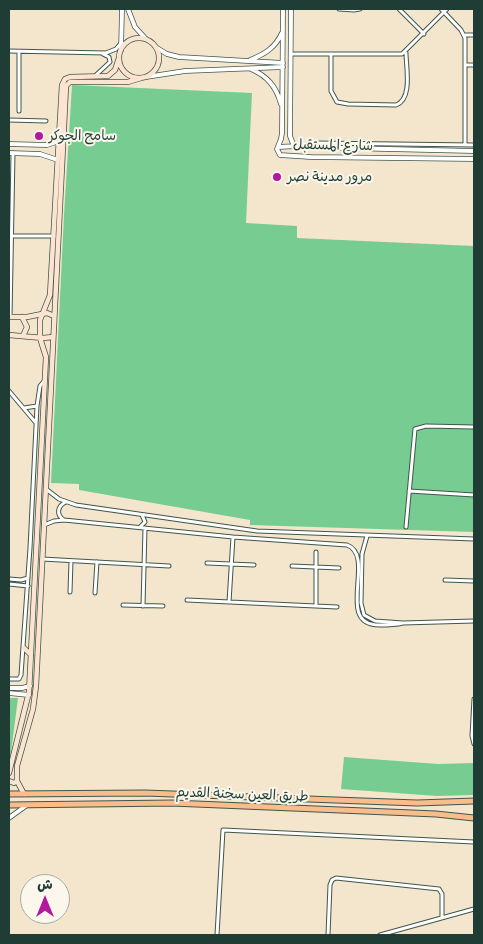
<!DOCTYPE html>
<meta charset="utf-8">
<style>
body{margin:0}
#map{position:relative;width:483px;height:944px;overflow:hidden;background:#f4e6cd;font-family:Pangolin,"Playpen Sans Arabic",sans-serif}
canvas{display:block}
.frame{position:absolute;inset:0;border:10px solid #1f3d34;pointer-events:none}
.north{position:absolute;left:20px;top:874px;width:50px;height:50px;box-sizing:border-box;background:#fbf7ec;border:1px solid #a3ada2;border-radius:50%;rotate:0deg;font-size:14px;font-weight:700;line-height:20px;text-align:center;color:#1f3d34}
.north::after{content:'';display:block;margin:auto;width:18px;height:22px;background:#b5179e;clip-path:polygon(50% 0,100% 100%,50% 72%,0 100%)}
</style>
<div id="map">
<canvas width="483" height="944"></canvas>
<div class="frame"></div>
<div class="north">ش</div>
</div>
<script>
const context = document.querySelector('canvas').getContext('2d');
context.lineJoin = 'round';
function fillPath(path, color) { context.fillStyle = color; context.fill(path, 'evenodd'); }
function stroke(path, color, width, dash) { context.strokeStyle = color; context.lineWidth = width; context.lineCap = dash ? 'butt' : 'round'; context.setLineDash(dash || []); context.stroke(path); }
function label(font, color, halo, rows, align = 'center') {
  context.font = font + ' Pangolin,"Playpen Sans Arabic",sans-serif'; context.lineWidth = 4; context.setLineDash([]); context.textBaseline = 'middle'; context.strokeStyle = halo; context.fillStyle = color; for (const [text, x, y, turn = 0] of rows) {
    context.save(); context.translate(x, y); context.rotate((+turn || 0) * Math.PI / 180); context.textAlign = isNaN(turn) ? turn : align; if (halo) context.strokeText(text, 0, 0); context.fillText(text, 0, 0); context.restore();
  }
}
fillPath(new Path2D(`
 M72 85 252 93 246 223 297 226V238L474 246V532L250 525V520L79 490V484L51 483 64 215Z
 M9 698H18L9 768Z
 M344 757 438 764 474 763V795L437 796 341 789Z`), '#77cd91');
const minor = new Path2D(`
 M339 9 354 10 360 9
 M399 9 424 34
 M441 9 461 30 465 38V145
 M464 35H474
 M9 51 106 53 116 49 121 43
 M19 52V111
 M291 54H402L447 9
 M331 54V91L337 102 348 104 396 105C413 99 406 67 406 53
 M465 65H474
 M96 75 110 62 109 57 103 54
 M9 120 46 121
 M308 147 315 143 474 145
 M11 236H54
 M10 317 13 153
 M9 391 36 423
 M24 408 37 406
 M46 489 59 499 76 505 257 531 474 539
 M409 491 474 495
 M64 520C56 515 57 506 66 502
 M44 525 54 521 64 520 233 537 347 545C377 556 334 625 379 625 387 625 395 625 403 623
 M140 527 145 522 142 515
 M406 527 415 429 426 426 474 427
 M367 536 362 554 361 603 364 615 375 621 403 623 474 621
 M316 552V606
 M42 559 169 566
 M207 563 254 565
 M292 566 339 568
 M9 579 21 580 28 578
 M445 580 474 581
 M9 584 28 586
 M70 592 71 561
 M95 593 97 562
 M187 600 337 607
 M229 602 233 537
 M123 605 163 606
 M143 606 145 528
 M9 679H19L21 675 30 548 37 406 40 386 45 380
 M474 699 472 736 474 744
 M217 935 223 830 474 842
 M328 935 330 885 332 880 336 878 439 889 442 894V918
 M380 935 474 909`);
const tertiary = new Path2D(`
 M128 9 135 27 146 39
 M283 9 282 133 281 139 277 149 280 155 311 157 474 159
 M291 9 290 136 293 144 301 147 474 151
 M157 48 167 54 179 57 283 63
 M121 50 122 9
 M250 60C265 54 275 48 282 33
 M251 69C267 76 276 86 281 104
 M146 77 185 71 283 67
 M9 144 47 145 59 141
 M278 147 297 146
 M9 153 40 154 58 160
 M9 688H22L30 686
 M9 693 29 695
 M9 818 27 805`);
const secondary = new Path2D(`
 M119 58a20 20 0 1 1 40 0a20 20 0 1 1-40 0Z
 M9 317H27L47 313 54 316
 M22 317 27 327 23 336
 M9 335 43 338 53 337
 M24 648 31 655
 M9 773 29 692 46 357 40 338V320L50 295 62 85 65 79 70 77 108 76 115 70 119 58
 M9 781 14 783 17 781
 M24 794 17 781V766L33 709 36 686 66 86 70 82H128L141 78`);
const primary = new Path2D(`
 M9 794 145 793 417 803 474 801
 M9 805 172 803 436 814 474 818`);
stroke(minor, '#3f564b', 5);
stroke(tertiary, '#3f564b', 5.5);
stroke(secondary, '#3f564b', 6);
stroke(primary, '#3f564b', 7);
stroke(minor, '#fff', 3);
stroke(tertiary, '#fff', 4);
stroke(secondary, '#fde4d0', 4.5);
stroke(primary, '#f9bc8a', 5);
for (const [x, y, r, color] of [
 [39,136,5,"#b5179e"],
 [277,177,5,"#b5179e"]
]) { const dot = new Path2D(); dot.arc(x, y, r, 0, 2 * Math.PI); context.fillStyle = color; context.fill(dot); stroke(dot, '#fbf7ec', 2); }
label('14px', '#1f3d34', '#fbf7ec', [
 ["سامح الجوكر",49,136],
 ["مرور مدينة نصر",287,177]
], 'left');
label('14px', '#1f3d34', '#fbf7ec', [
 ["شارع المستقبل",333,146,1],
 ["طريق العين سخنة القديم",242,795,2]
]);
</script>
